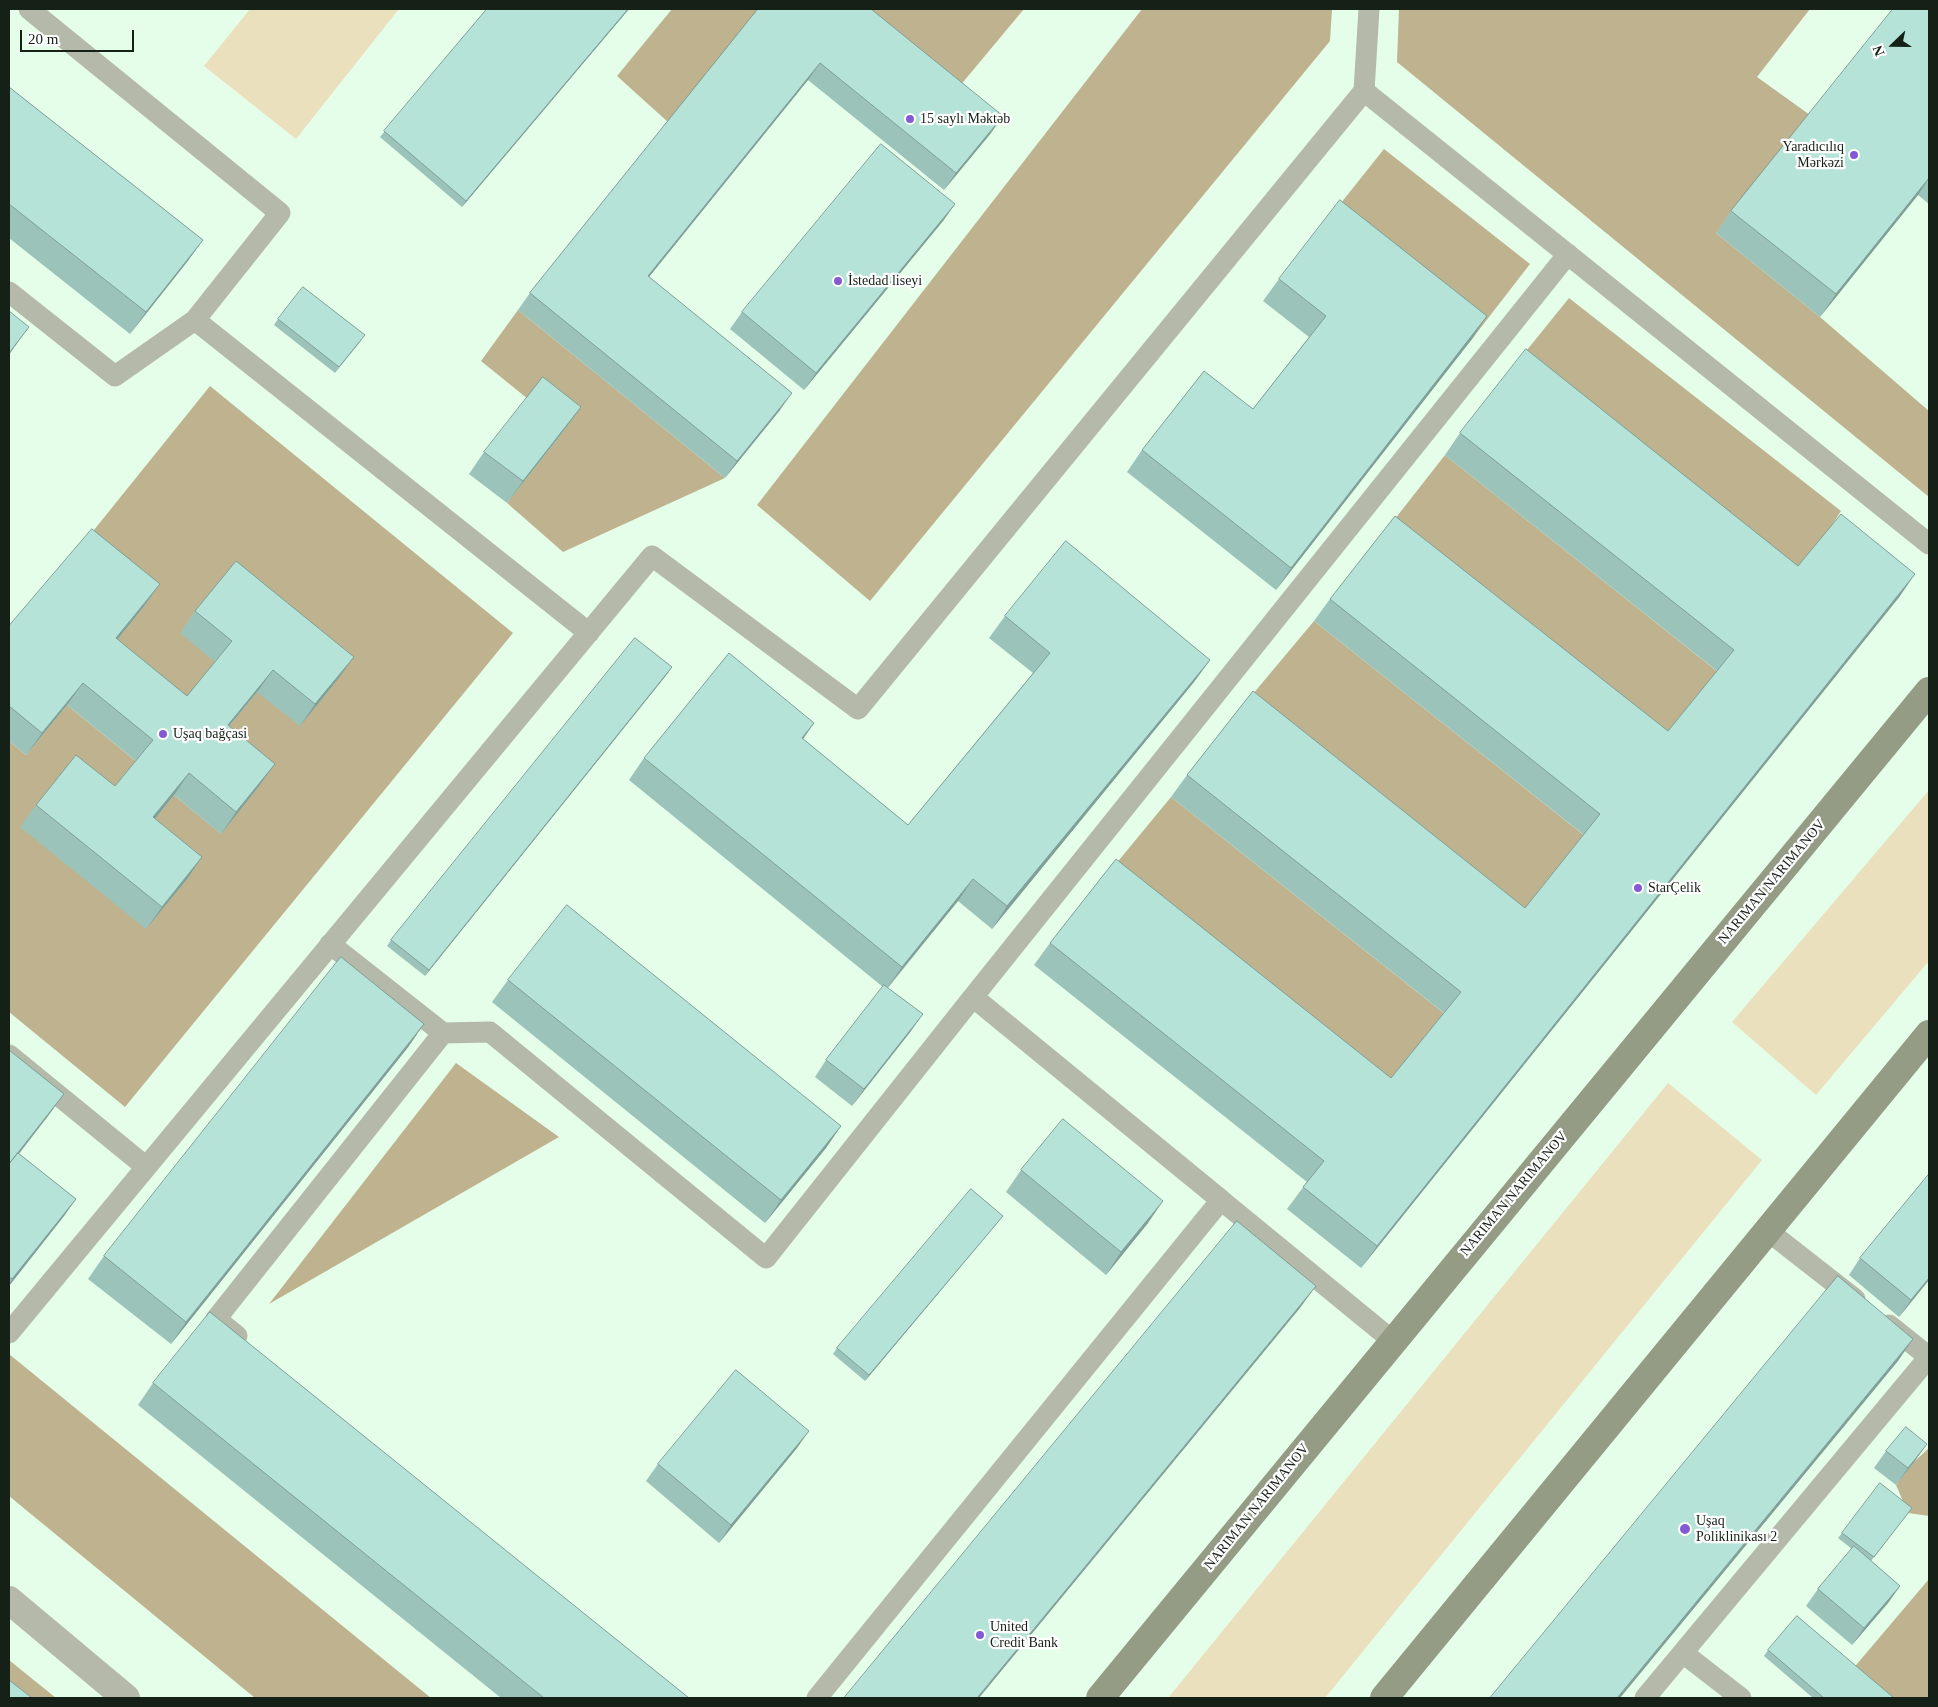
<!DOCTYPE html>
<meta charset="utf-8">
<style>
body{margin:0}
#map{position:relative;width:1938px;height:1707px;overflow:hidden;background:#e5fee9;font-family:Georgia,serif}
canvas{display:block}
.frame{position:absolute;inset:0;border:10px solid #152017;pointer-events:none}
.north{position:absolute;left:1868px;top:20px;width:50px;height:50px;-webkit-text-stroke:4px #fff;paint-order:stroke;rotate:248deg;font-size:14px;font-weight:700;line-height:20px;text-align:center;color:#152017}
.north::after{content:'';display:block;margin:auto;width:18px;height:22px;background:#152017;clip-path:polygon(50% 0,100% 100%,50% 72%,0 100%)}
.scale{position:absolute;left:20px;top:30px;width:114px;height:22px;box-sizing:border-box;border:2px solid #152017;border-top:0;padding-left:6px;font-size:15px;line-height:18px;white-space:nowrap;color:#152017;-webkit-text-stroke:4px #fff;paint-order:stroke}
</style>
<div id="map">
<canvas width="1938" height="1707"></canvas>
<div class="frame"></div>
<div class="north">N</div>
<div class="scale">20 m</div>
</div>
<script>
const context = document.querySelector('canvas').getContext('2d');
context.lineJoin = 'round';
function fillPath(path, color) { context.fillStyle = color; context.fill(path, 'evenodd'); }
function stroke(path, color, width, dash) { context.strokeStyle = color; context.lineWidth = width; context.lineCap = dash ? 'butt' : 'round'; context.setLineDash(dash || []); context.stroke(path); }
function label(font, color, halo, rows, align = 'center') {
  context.font = font + ' Georgia,serif'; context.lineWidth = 4.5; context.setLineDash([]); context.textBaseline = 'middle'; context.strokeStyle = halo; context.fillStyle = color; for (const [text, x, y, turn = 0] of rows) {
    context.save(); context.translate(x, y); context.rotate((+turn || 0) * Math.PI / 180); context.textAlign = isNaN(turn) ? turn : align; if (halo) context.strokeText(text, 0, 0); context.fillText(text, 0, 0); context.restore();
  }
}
fillPath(new Path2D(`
 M250 9H399L296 139 204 66Z
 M1929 790V961L1816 1095 1732 1022Z
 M1668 1083 1762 1160 1325 1698H1168Z`), '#ebe0bd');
fillPath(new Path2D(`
 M672 9H760L669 123 617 76Z
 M869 9H1024L949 99Z
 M1142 9H1332L1330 41 870 601 757 505Z
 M1399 9H1810L1757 77 1810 115 1716 233 1820 317 1929 411V497L1397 62Z
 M1384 149 1530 264 1472 339 1325 223Z
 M1569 298 1841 511 1825 536 1783 588 1510 371Z
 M518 310 725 478 563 552 507 503 565 429 481 361Z
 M210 386 513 633 125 1107 9 1012V741L26 755 67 705 137 762 138 840 174 795 220 833 212 747 257 692 338 680 216 663 171 719 100 661 77 551Z
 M1445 455 1718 672 1652 754 1380 538Z
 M1314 621 1585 836 1510 930 1237 713Z
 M1171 797 1445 1014 1376 1101 1101 882Z
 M456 1063 559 1137 269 1304Z
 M9 1354 431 1698H255L9 1496Z
 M1929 1448V1516L1908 1513 1896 1485 1915 1461Z
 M1929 1579V1698H1883L1851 1671Z
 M9 1660 56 1698H9Z`), '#bfb38f');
stroke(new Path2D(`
 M1364 91 1369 9
 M9 292 115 376 195 320 280 213 29 9
 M195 320 589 633
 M973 997 1568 254
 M443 1033 490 1032 766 1258 973 997 1221 1200
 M9 1055 145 1166
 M1768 1231 1855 1299
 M9 1333 652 556 858 709 1364 91 1929 544
 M237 1336 216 1319 443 1033 330 944
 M1683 1653 1741 1698
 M817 1698 1221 1200 1393 1341
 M1645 1698 1929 1357 1889 1325`), '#b5b9aa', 21);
stroke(new Path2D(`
 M9 1600 126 1698`), '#b5b9aa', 28);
stroke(new Path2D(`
 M1100 1698 1929 691
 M1384 1698 1929 1034`), '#959c86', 28);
fillPath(new Path2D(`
 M487 9H629L462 207 380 137Z
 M758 9 991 133 944 190 808 80 649 277 780 410 725 478 518 310 530 293Z
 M1929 9V204L1918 195 1820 317 1716 233 1731 211Z
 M9 87 203 240 187 262 130 334 9 238Z
 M955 204 943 221 804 390 730 329 742 312Z
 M1279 279 1487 316 1472 339 1276 590 1127 472 1142 450 1253 409 1309 337 1263 301Z
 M278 319 361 341 335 373 274 325Z
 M581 407 565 429 507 503 469 474 484 452Z
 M1460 433 1798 566 1900 596 1361 1268 1287 1209 1307 1182 1034 965 1050 943 1391 1078 1444 1013 1171 797 1187 775 1525 908 1584 835 1314 621 1330 599 1668 731 1717 671 1445 455Z
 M160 584 144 606 117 640 187 696 215 662 180 633 195 611 338 679 300 726 257 692 229 726 259 786 221 834 174 795 155 819 187 879 146 929 20 827 36 805 115 786 136 761 67 705 26 755 9 741V626Z
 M1005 616 1210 660 1194 682 992 929 958 901 888 988 911 1031 852 1106 815 1077 826 1060 883 987 629 780 644 758 814 723 803 739 908 825 1033 673 989 638Z
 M668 673 425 976 387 946 391 940Z
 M508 980 841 1126 826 1148 765 1223 492 1002Z
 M409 1046 171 1344 88 1279 104 1256Z
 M9 1050 64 1094 48 1116 19 1154 76 1199 64 1216 9 1286Z
 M1021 1170 1148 1223 1106 1275 1006 1192Z
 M998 1222 865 1381 833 1354 837 1348Z
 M1860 1258 1929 1280 1899 1317 1849 1275Z
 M153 1383 689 1698H501L138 1405Z
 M797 1448 719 1543 646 1481 658 1464Z
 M1886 1451 1915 1461 1896 1485 1874 1468Z
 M1912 1508 1871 1561 1900 1586 1888 1603 1852 1645 1806 1606 1818 1589 1852 1549 1838 1538 1842 1533Z
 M1768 1650 1894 1698H1813L1764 1656Z`), '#9cc3ba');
fillPath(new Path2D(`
 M628 9H629L462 207 466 201Z
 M820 63 808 80 636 293 648 276Z
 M1003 116 991 133 944 190 956 173Z
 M1929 178 1918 195 1820 317 1836 294Z
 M955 204 943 221 804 390 816 373Z
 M203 240 187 262 130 334 146 312Z
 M1487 316 1472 339 1276 590 1291 568Z
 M29 327 13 349 9 355V353Z
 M792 393 780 410 725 478 737 461Z
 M581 407 565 429 507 503 523 481Z
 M1915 574 1900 596 1361 1268 1377 1246Z
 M160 584 144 606 100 661 116 638Z
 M354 657 338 679 300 726 315 704Z
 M1210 660 1194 682 992 929 1007 906Z
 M672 667 668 673 425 976 429 970Z
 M273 670 257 692 212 747 228 725Z
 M83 683 67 705 26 755 42 733Z
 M814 723 799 745 802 738Z
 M275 764 259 786 221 834 236 812Z
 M189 773 174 795 138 840 153 817Z
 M202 857 187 879 146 929 162 907Z
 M973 879 958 901 886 989 902 967Z
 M923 1014 911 1031 852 1106 864 1089Z
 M424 1024 409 1046 171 1344 186 1322Z
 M64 1094 48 1116 9 1166V1164Z
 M841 1126 826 1148 765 1223 781 1200Z
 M76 1199 64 1216 9 1286V1285L12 1279Z
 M1163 1201 1148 1223 1106 1275 1121 1252Z
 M1003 1216 998 1222 865 1381 869 1375Z
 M1929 1278V1280L1899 1317 1911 1300Z
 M1316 1286 1300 1308 979 1698H977Z
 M1913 1339 1898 1361 1620 1698H1617Z
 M809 1431 797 1448 719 1543 731 1525Z
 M1927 1444 1915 1461 1896 1485 1908 1468Z
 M1900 1586 1888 1603 1852 1645 1864 1628Z`), '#7f9f97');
const building = new Path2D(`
 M487 9H628L466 201 384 131Z
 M758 9H871L1003 116 956 173 820 63 648 276 792 393 737 461 530 293Z
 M1893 9H1929V178L1836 294 1731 211Z
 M9 87 203 240 146 312 9 204Z
 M881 144 955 204 816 373 742 312Z
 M1340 200 1487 316 1291 568 1142 450 1204 371 1253 409 1326 316 1279 279Z
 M303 287 365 335 339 367 278 319Z
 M9 311 29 327 9 353Z
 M1526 349 1798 566 1841 514 1915 574 1377 1246 1303 1187 1324 1161 1050 943 1116 859 1391 1078 1461 992 1187 775 1253 691 1525 908 1600 814 1330 599 1395 516 1668 731 1734 650 1460 433Z
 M543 377 581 407 523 481 484 452Z
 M92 529 160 584 116 638 187 696 232 641 195 611 236 561 354 657 315 704 273 670 228 725 275 764 236 812 189 773 153 817 202 857 162 907 36 805 76 755 115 786 153 740 83 683 42 733 9 706V626Z
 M1066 541 1210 660 1007 906 973 879 902 967 644 758 729 653 814 723 802 738 908 825 1050 653 1005 616Z
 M635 638 672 667 429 970 391 940Z
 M567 905 841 1126 781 1200 508 980Z
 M341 957 424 1024 186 1322 104 1256Z
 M884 985 923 1014 864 1089 826 1060Z
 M9 1050 64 1094 9 1164Z
 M1063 1119 1163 1201 1121 1252 1021 1170Z
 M18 1153 76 1199 12 1279 9 1277V1164Z
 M1929 1174V1278L1911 1300 1860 1258Z
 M971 1189 1003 1216 869 1375 837 1348Z
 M1237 1221 1316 1286 977 1698H844Z
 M1838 1276 1913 1339 1617 1698H1490Z
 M210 1312 689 1698H544L153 1383Z
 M736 1370 809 1431 731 1525 658 1464Z
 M1906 1427 1927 1444 1908 1468 1886 1451Z
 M1880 1483 1912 1508 1874 1557 1842 1533Z
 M1854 1546 1900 1586 1864 1628 1818 1589Z
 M1797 1616 1894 1698H1824L1768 1650Z
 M9 1680 32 1698H9Z`);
fillPath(building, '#b5e3d8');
stroke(building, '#7f9f97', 1);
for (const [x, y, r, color] of [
 [910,119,5,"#845ad4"],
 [1854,155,5,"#845ad4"],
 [838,281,5,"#845ad4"],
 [163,734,5,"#845ad4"],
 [1638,888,5,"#845ad4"],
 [1685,1529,6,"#845ad4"],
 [980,1635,5,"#845ad4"]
]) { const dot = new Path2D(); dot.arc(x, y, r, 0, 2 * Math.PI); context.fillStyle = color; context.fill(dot); stroke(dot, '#fff', 2); }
label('14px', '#152017', '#fff', [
 ["15 saylı Məktəb",920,119],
 ["Yaradıcılıq",1844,147,"right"],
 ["Mərkəzi",1844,163,"right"],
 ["İstedad liseyi",848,281],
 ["Uşaq bağçasi",173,734],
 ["StarÇelik",1648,888],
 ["Uşaq",1696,1521],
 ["Poliklinikası 2",1696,1537],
 ["United",990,1627],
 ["Credit Bank",990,1643]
], 'left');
label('14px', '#152017', '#fff', [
 ["NARIMAN NARIMANOV",1772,882,-50],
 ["NARIMAN NARIMANOV",1514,1194,-50],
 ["NARIMAN NARIMANOV",1257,1507,-51]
]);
</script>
